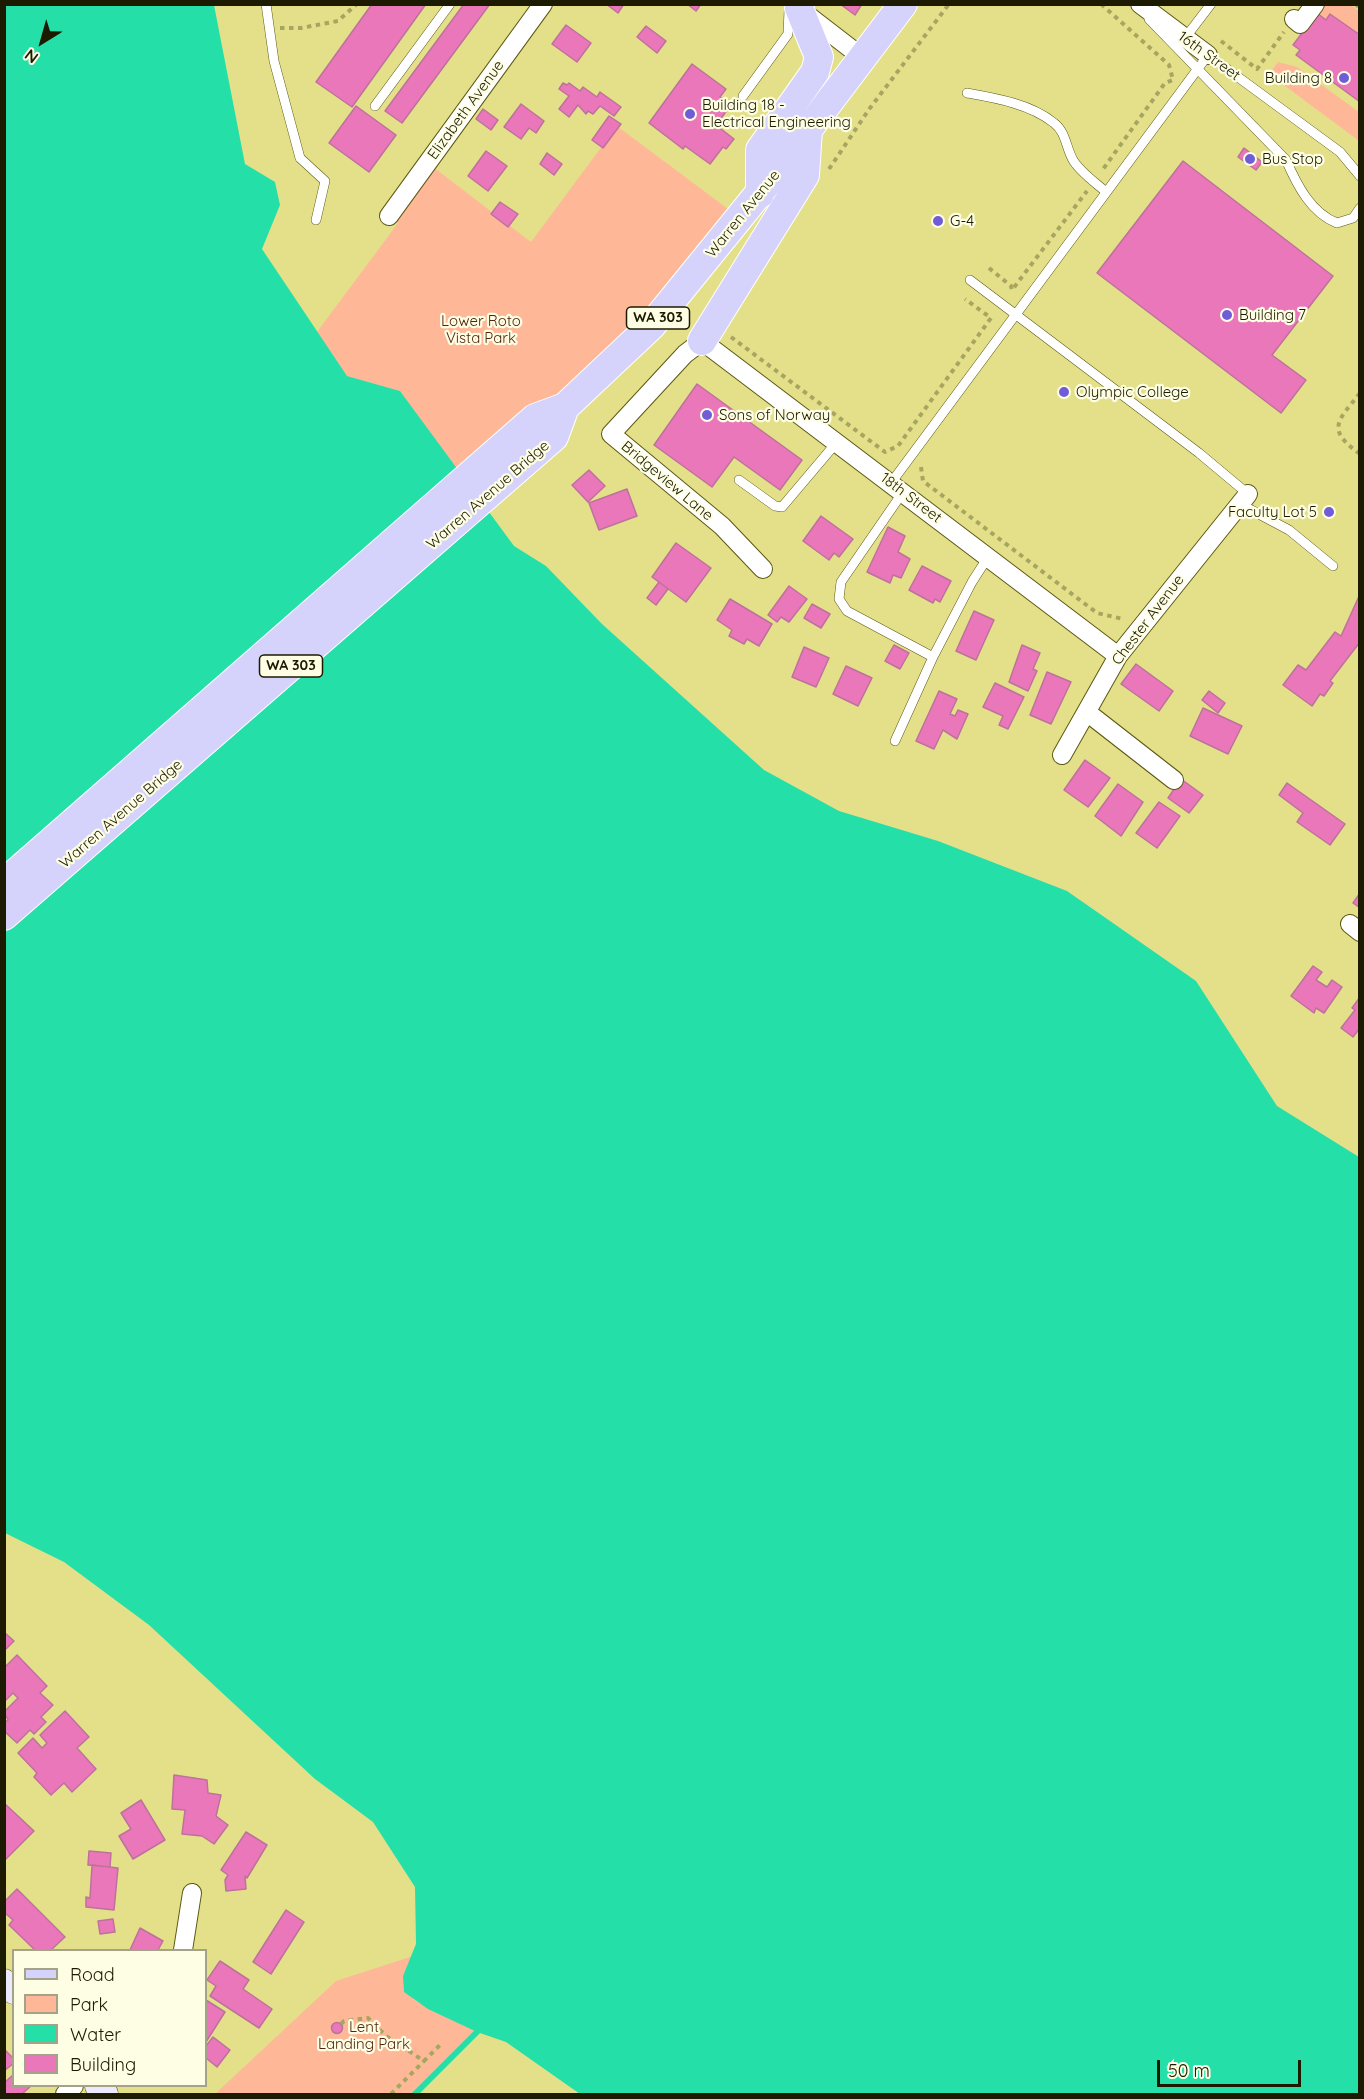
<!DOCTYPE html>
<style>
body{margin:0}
#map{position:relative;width:1364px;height:2099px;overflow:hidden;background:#e4e08a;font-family:Quicksand,sans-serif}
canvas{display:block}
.frame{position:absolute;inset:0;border:6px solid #1c1b01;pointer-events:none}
.legend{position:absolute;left:12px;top:1949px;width:195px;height:138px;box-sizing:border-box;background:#fefee5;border:2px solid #a4a38a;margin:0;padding:8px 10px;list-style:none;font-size:18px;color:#1c1b01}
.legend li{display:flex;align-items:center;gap:12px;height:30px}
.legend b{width:30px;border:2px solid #a4a38a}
.north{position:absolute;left:12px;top:12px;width:60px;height:60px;-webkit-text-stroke:4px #fefee5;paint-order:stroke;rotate:217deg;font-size:16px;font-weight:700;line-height:24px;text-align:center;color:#1c1b01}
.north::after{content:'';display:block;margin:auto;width:21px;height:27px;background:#1c1b01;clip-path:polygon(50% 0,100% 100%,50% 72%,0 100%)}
.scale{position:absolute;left:1157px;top:2060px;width:144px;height:27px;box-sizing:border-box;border:3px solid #1c1b01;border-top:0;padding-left:8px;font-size:18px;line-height:21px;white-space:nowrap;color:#1c1b01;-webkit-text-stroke:4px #fefee5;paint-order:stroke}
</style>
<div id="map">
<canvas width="1364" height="2099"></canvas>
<div class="frame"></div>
<ul class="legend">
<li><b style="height:8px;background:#d5d3fb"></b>Road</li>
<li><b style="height:16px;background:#feb897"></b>Park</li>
<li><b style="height:16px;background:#24dfa8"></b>Water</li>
<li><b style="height:16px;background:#ea77b9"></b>Building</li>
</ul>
<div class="north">N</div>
<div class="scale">50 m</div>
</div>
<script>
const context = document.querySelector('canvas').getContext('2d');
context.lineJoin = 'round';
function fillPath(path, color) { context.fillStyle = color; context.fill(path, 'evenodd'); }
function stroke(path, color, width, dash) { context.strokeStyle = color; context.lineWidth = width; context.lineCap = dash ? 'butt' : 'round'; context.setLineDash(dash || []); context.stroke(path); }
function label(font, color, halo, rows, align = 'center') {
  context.font = font + ' Quicksand,sans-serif'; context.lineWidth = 4.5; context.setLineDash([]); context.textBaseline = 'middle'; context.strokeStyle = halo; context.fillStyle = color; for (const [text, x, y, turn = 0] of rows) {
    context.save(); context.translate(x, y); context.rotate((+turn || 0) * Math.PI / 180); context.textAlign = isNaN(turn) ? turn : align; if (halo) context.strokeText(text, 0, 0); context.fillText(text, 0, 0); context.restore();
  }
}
fillPath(new Path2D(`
 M1324 5H1351L1359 11V35L1331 14 1326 20 1317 13Z
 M1278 62 1297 67 1359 112V141L1269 74Z
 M617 126 740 218 679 293 463 479 400 391 347 376 317 332 398 223 389 216 428 163 531 242Z
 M413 1956 403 1976 414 2000 477 2032 418 2094H215L336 1981Z`), '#feb897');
fillPath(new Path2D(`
 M4 5H214L245 164 275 182 280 205 262 249 347 376 400 391 514 546 546 566 602 624 764 770 839 811 938 841 1067 891 1196 981 1277 1106 1359 1157V2094H580L506 2042 477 2032 428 2009 404 1992 403 1976 416 1944 415 1887 373 1822 315 1779 149 1625 64 1562 5 1533Z`), '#24dfa8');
stroke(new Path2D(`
 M415 2094 477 2032`), '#24dfa8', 6);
const building = new Path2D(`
 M372 4H426L352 107 316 82Z
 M464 4H490L402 123 385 111Z
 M606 4H624L618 13Z
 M687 4H701L696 11Z
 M840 4H862L855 15Z
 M1317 13 1326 20 1330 14 1360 35V102L1296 55 1300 50 1293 45Z
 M566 25 591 43 577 62 552 44Z
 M646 26 666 41 657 53 637 37Z
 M692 64 726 89 720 97 731 105 716 125 734 139 726 149 723 147 710 164 685 146 683 149 649 123Z
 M563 83 567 85 569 83 580 91 583 87 597 97 600 92 621 107 614 116 600 106 593 114 588 111 586 114 578 105 569 117 559 109 569 96 559 89Z
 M521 104 544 121 536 133 529 128 521 139 504 127Z
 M356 106 396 135 369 172 329 143Z
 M483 109 498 120 491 130 476 119Z
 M609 116 621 124 603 148 592 140Z
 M1244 148 1262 162 1256 170 1238 157Z
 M486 151 507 166 488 191 468 176Z
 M547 153 562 164 554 175 540 164Z
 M1183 161 1333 276 1272 355 1306 380 1281 413 1097 273Z
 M500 202 518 214 508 227 491 214Z
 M697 384 802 460 780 490 734 457 712 487 654 445Z
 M589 470 605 486 588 502 572 485Z
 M627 489 637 516 599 530 589 503Z
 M821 516 853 539 839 557 834 553 829 560 803 541Z
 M888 527 905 536 898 552 910 559 901 578 893 575 890 583 867 572Z
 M676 543 711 568 686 602 652 577Z
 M922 566 951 581 940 602 935 599 933 603 909 590Z
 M659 582 668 589 656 605 647 598Z
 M789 586 807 599 789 622 781 617 777 622 768 615Z
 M1360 594V642L1330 681 1333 683 1324 696 1320 694 1312 706 1283 685 1298 665 1306 670 1335 632 1341 636Z
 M730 599 772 624 759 646 747 639 744 644 729 636 732 630 717 620Z
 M812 604 830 614 821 628 804 618Z
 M974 611 994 620 976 660 956 651Z
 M894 645 909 653 900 669 885 661Z
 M1022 645 1040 653 1033 669 1037 671 1028 691 1009 682Z
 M804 647 829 658 816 687 792 677Z
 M1136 664 1173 691 1159 711 1121 684Z
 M846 666 872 678 858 706 833 694Z
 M1047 672 1071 682 1051 724 1030 715Z
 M995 683 1024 697 1008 729 999 725 1003 716 983 707Z
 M939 691 957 699 950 714 955 716 958 710 968 714 957 739 943 730 934 749 916 741Z
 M1209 691 1225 703 1218 713 1202 700Z
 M1203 708 1242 726 1228 754 1190 736Z
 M1085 760 1110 778 1088 807 1064 790Z
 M1181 779 1203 795 1189 813 1168 798Z
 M1287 783 1345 824 1330 845 1297 822 1303 813 1279 795Z
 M1118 784 1143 802 1121 836 1095 816Z
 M1159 802 1180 816 1157 848 1136 833Z
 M1360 893V908L1353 903Z
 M1313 966 1322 972 1316 980 1327 987 1332 980 1342 987 1324 1013 1316 1008 1314 1013 1291 996Z
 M1360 997V1028L1353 1037 1341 1028 1355 1010 1352 1008Z
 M4 1632 14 1641 4 1651Z
 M17 1655 47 1686 40 1693 53 1705 41 1717 46 1722 34 1734 30 1730 17 1743 4 1731V1723L8 1720 4 1712 18 1698 13 1693 4 1702V1668Z
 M65 1711 89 1737 77 1748 96 1769 72 1792 64 1783 51 1795 34 1777 37 1773 18 1753 33 1738 42 1748 47 1743 40 1735Z
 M174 1775 207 1780 208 1793 221 1795 216 1816 228 1825 214 1844 202 1836 182 1834 185 1810 172 1809Z
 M141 1800 165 1840 133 1859 119 1836 131 1829 121 1813Z
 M4 1803 34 1831 4 1861Z
 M246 1832 267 1845 247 1878 245 1876 246 1889 226 1891 225 1880 228 1875 221 1870Z
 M89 1851 111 1853 110 1867 88 1865Z
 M92 1865 118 1868 114 1910 86 1907V1897L90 1898Z
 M17 1889 65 1937 51 1950H35L9 1925 13 1920 4 1912V1902Z
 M286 1910 304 1922 271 1974 253 1962Z
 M113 1919 115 1932 100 1934 98 1921Z
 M140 1928 163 1941 158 1950H130Z
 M220 1961 249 1980 243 1989 272 2009 259 2028 210 1996 216 1986 207 1980Z
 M206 2000 225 2012 206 2042Z
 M331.5 2028a5.5 5.5 0 1 1 11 0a5.5 5.5 0 1 1-11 0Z
 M213 2037 230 2050 217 2067 206 2058V2046Z
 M4 2049 14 2059V2063L4 2071Z
 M14 2074V2086H31L22 2094H4V2083Z`);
fillPath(building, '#ea77b9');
stroke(building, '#bd729b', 1.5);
const lane = new Path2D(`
 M266 4 274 61 300 158 325 181 316 220
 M1149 19 1286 160C1297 185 1311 213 1337 223L1353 218 1360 208
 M1185 38 1211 4
 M967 93C995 98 1031 104 1054 123 1066 132 1066 148 1073 160 1080 172 1096 183 1106 192
 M743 96 788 34 789 10
 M375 106 450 4
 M970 280 1199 453 1248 494
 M739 480 775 506 782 507 837 442
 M891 483 1208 55 1340 152 1360 176
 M903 492 841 582 839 599 847 611 933 657 972 582 988 557
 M1240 504 1289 530 1333 566
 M895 741 933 657`);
const street = new Path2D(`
 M1140 4 1208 55
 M802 11 863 58
 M1294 19 1300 24 1315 4
 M389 216 543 4
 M763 569 722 526 611 434 685 354 702 341 1118 656
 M1088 713 1174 780
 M1062 755 1118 656 1248 494
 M1350 924 1360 932
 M183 1950 192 1893
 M65 2094 74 2086`);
const secondary = new Path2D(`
 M4 1982 14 1991
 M98 2086 105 2094`);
const primary = new Path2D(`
 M760 194V150L815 72 819 57 799 8
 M702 341 805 175 808 129
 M4 883 535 418 565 407 652 325 773 176 903 4
 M4 916 554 437 565 407`);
stroke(lane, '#5b5813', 10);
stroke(street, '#5b5813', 20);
stroke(secondary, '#5b5813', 27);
stroke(primary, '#fff', 30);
stroke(new Path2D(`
 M1101 4 1169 65 1173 80 1165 83 1101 172
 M1355 4 1360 8
 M280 28H301L338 21 357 4
 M1221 41 1257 69 1284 32
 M829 169 870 108 949 4
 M989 268 1011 286 1012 290 1087 191
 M731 337 885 452 898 446 991 318 965 299
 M1360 393C1338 421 1325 429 1360 454
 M921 467 923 481 1097 613 1123 619
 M341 2024 344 2021 368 2018 386 2036 424 2061 440 2045
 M391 2094 424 2061`), '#a8a561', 4, [4.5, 4.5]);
stroke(lane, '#fff', 9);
stroke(street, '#fff', 18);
stroke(secondary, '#eae9fd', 26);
stroke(primary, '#d5d3fb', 28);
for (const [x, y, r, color] of [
 [1344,78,6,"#705cd6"],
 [690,114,6,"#705cd6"],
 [1250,159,6,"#705cd6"],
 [938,221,6,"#705cd6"],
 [1227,315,6,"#705cd6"],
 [1064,392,6,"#705cd6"],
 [707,415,6,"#705cd6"],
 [1329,512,6,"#705cd6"]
]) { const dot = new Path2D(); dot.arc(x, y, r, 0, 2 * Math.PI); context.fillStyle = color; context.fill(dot); stroke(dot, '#fefee5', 2); }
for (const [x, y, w] of [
 [658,318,63],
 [291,666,63]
]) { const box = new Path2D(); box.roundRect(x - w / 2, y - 11, w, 22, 4.5); context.fillStyle = '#fefee5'; context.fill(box); stroke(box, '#1c1b01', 1.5); }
label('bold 14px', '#1c1b01', null, [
 ["WA 303",658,318],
 ["WA 303",291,666]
]);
label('15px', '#1c1b01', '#fefee5', [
 ["16th Street",1209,56,36],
 ["Elizabeth Avenue",466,110,-54],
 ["Warren Avenue",743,214,-51],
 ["Bridgeview Lane",667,481,40],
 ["Warren Avenue Bridge",488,495,-41],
 ["18th Street",911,498,37],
 ["Chester Avenue",1148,620,-53],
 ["Warren Avenue Bridge",121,814,-41]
]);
label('15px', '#1c1b01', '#fefee5', [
 ["Building 8",1332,78,"right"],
 ["Building 18 -",702,105],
 ["Electrical Engineering",702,122],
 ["Bus Stop",1262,159],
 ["G-4",950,221],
 ["Building 7",1239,315],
 ["Olympic College",1076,392],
 ["Sons of Norway",719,415],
 ["Faculty Lot 5",1317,512,"right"]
], 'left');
label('15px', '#52250d', '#fefee5', [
 ["Lower Roto",481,321],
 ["Vista Park",481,338],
 ["Lent",364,2027],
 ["Landing Park",364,2044]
]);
</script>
